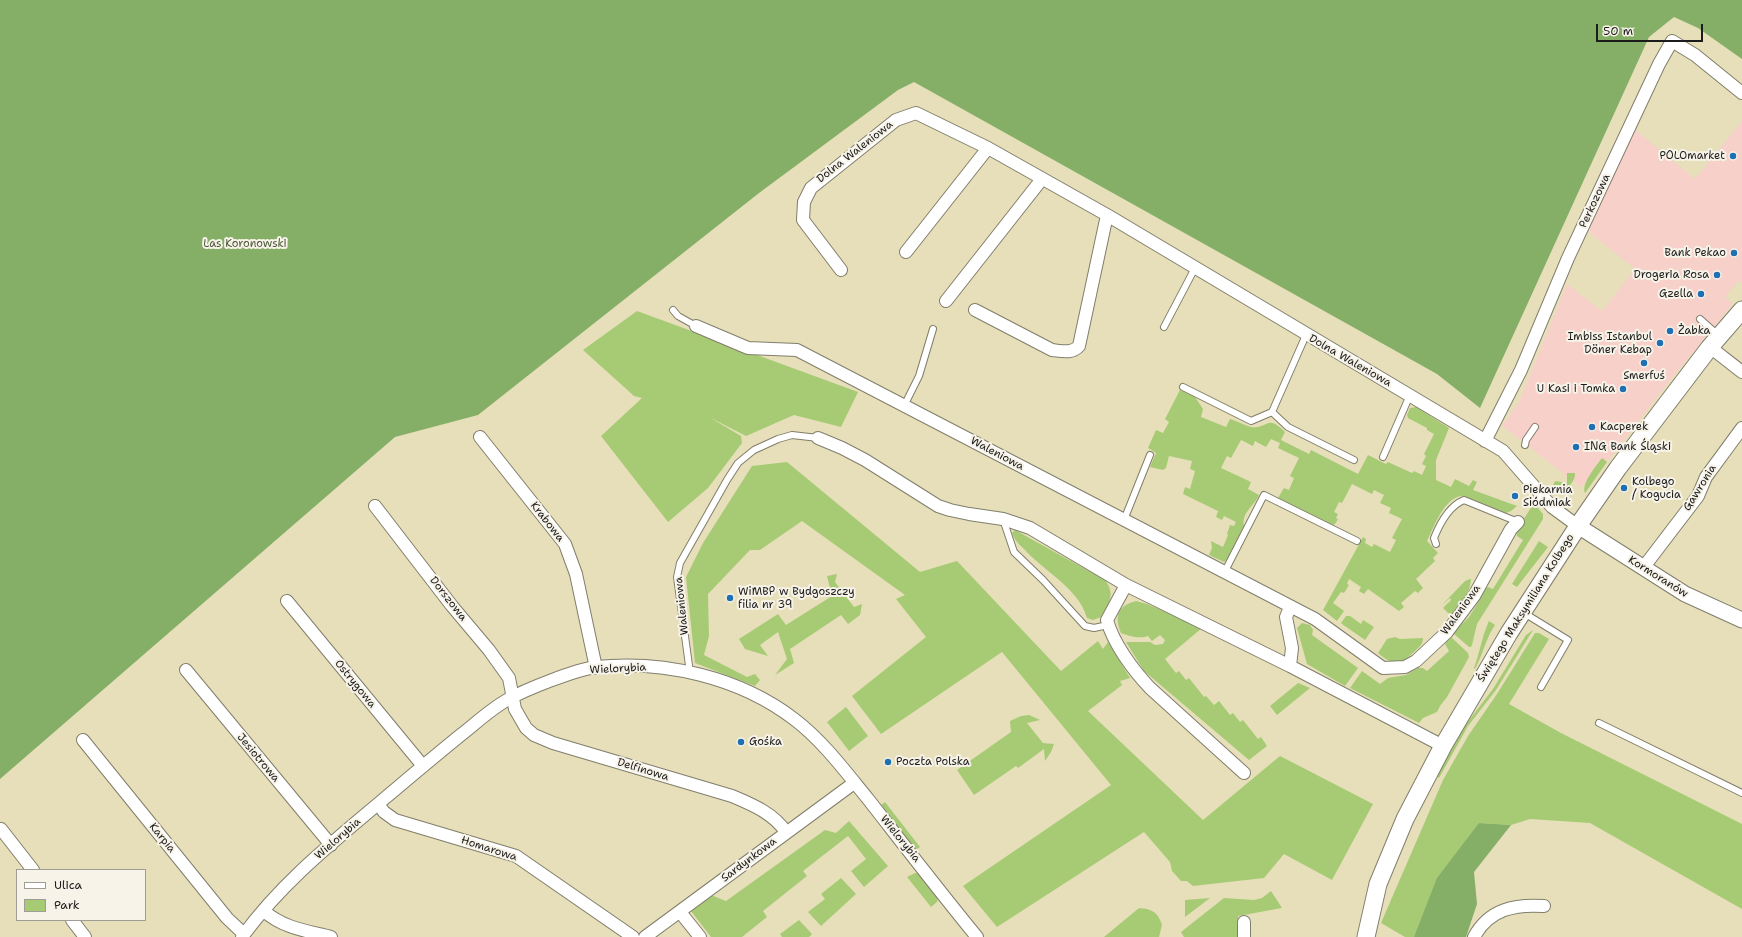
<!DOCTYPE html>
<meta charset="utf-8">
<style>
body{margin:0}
#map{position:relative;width:1742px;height:937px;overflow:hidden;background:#e6dfba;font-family:"Shantell Sans",sans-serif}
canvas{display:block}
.legend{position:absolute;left:16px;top:869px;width:130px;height:52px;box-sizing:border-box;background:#f7f3e8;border:1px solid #9f9d96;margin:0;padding:5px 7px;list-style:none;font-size:12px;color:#1c1c1c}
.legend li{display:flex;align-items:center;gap:8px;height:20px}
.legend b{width:20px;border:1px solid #9f9d96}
.scale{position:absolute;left:1596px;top:24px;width:107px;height:18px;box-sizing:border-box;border:2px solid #1c1c1c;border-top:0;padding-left:5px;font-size:12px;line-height:14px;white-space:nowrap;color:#1c1c1c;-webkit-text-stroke:3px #f7f3e8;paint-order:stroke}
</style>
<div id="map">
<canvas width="1742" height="937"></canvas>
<ul class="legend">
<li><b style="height:5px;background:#fff"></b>Ulica</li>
<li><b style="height:11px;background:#a7cb74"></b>Park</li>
</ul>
<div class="scale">50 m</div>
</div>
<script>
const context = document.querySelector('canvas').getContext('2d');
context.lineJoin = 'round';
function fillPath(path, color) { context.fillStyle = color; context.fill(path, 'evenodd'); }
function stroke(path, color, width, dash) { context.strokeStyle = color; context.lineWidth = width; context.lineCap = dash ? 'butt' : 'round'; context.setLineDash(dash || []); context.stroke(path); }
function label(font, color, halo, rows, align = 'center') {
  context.font = font + ' "Shantell Sans",sans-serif'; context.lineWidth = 4; context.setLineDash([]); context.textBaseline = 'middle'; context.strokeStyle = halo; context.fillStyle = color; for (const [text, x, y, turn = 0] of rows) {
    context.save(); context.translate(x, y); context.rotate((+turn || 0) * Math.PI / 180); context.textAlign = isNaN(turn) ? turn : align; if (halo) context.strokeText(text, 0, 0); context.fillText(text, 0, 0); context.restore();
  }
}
fillPath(new Path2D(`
 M1742 121V283L1739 280 1725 297 1733 304 1667 384 1607 462 1581 487 1502 426 1519 402 1567 284 1602 311 1635 269 1583 227 1629 127 1637 131 1695 179Z`), '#f7d0ca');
fillPath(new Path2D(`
 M637 311 858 392 841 427 794 415 746 436 709 417 741 436 742 443 708 488 668 522 601 436 642 398 634 396 583 350Z
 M1180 390 1195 397 1203 409 1201 417 1226 427 1230 419C1237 421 1244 425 1251 427 1268 430 1266 413 1285 432L1281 440 1309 454 1311 450 1358 474 1368 455 1386 464 1388 462 1412 473 1414 471 1422 475 1426 466 1422 464 1426 456 1424 454 1434 434 1427 430V428L1408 418 1407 415 1410 408 1416 407 1449 428 1436 460V480L1451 487 1455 479 1469 486 1473 480 1477 482 1473 490 1517 506 1511 511 1506 513 1464 496C1445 495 1434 527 1427 541L1438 553 1433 558 1435 561 1416 579 1423 588 1418 593 1415 591 1401 603 1404 607 1399 611 1368 589 1364 594 1359 591 1361 587 1349 579 1347 584 1349 585 1344 593 1341 592 1333 603 1344 611 1337 621 1323 610 1363 537 1366 539 1365 543 1372 547 1374 544 1390 552 1396 540 1392 538 1402 519 1389 513 1391 508 1380 503 1384 495 1374 490 1372 494 1352 484 1342 503 1339 502 1334 512 1338 514 1336 518 1338 519 1335 524 1333 525 1278 498 1284 488 1289 490 1294 478 1290 476 1299 458 1278 448 1280 443 1271 439 1266 447 1255 441 1253 446 1241 440 1231 458 1227 456 1221 468 1251 482 1248 489 1259 495C1255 505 1241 513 1244 526L1227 560 1224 562 1209 555 1212 548 1211 541 1223 547 1228 535 1227 534 1230 525 1234 526 1236 522 1224 516 1222 520 1216 517 1218 511 1183 494 1185 487 1190 489 1195 471 1190 469 1192 461 1169 456 1166 468 1163 470 1150 467 1156 453 1148 448 1156 430 1163 433 1169 422 1165 419Z
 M1602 458 1607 462 1585 493C1581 484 1596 466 1602 458Z
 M787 462 920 572 957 561 1061 671 1098 641 1103 649 1108 642 1130 678 1120 681 1122 685 1088 711 1203 820 1280 756 1373 804 1332 880 1284 854 1264 878 1193 886 1187 881H1181L1172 871 1170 862 1144 832 997 927 963 886 1111 785 1002 652 881 734 852 696 926 637 896 599 905 595 802 521 760 550H750L708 594 709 636 704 655 747 677 755 674 760 680 755 686 695 663 686 577 703 543 752 466Z
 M1567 473H1575C1576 481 1565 493 1557 493L1552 488 1555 481 1567 483Z
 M1534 503 1543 514V519L1477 624 1472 645 1471 647H1469L1453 633 1469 617 1479 601 1484 589 1488 587 1493 589 1523 540 1517 536 1516 531Z
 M1015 530 1105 580C1116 595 1109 603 1101 617L1093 620 1087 618C1079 588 1042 570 1023 548 1018 544 1014 539 1012 533Z
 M1539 541 1548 547 1517 587 1512 584Z
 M837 574 835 582 854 607 862 604 860 615 848 624 841 615 790 649 794 663 775 675 787 659 778 632 760 645 768 656 745 649 739 639 778 614 786 625 832 596 827 576Z
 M1470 579H1471C1470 594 1462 603 1454 614L1448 613 1443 608 1451 600 1450 598 1441 606 1465 581Z
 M1136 601 1147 604 1202 628 1165 659 1176 673 1179 671 1186 680 1189 678 1204 697 1206 696 1214 705 1219 701 1230 715 1233 713 1240 722 1243 720 1258 739 1261 737 1267 746 1249 760 1144 671 1126 642H1150L1155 645 1163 644 1165 640 1160 635 1152 641 1148 636C1141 639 1128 636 1121 633 1114 615 1118 606 1136 601Z
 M1346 616H1350L1361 624 1363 620 1374 627 1365 640 1342 624 1341 623Z
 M1489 621 1495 625C1486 638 1483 654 1475 669L1474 668C1480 652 1482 636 1489 621Z
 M1302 623 1310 625 1313 630 1312 635 1358 668 1345 686 1307 664 1297 628Z
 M1533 630 1496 690 1468 726 1439 778 1436 775 1460 732 1493 689 1526 635Z
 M1535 633H1539L1549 639 1509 704 1561 733 1742 824V909L1590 823 1530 819 1511 825 1479 823 1414 937H1405L1381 923 1443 780 1468 736 1497 694Z
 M1450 636 1468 653 1469 657 1447 697 1440 706 1437 712 1423 718 1419 723 1350 688 1362 671 1380 684 1388 678 1406 675 1418 668H1423L1427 671 1449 651 1445 644Z
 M1395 637 1400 639 1423 638C1423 644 1420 646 1415 651 1401 664 1394 667 1378 653L1387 639Z
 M1298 683 1310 688 1277 715 1270 706Z
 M846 707 868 736 849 751 827 722Z
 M1029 715 1040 720 1027 723 1043 743 1054 744 1051 752 1045 761 1044 749 1018 768 1016 766 974 795 957 770 1011 732 1010 721 1021 716Z
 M885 802 920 847 917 849H912L880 810 881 805Z
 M849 821 888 866 864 887 851 871 866 859 848 836 803 871 807 876 763 911 767 917 742 937H711L691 911 711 895 726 901 825 830 836 833Z
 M915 873H921L939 895 937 902 931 907 907 877Z
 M841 878 856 894 821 926 808 912 825 899 821 894Z
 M1271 891 1282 908 1238 916V937H1184L1181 932 1224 898 1254 900 1262 898Z
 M1210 898 1185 917V900Z
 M1139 908C1152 909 1158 912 1162 925L1159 937H1104Z
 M799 920 812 934 809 937H782L780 934Z`), '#a7cb74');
fillPath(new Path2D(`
 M0 0H1742V59L1698 28 1674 17 1649 37 1480 408 1437 374 914 82 898 90 759 193 478 415 395 437 0 779Z
 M1479 823 1511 825 1474 872 1477 904 1466 937H1414L1437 878Z`), '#85af66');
const service = new Path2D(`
 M673 310 678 316 696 326
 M1700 319 1718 335
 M1164 327 1195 268
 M1306 335 1272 412 1288 427 1354 460
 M1183 387 1251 421 1272 412
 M904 406 919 376 933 329
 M1525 445 1526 440 1535 427
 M1383 457 1410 395
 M1003 519 1014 552 1043 580 1085 626 1094 628 1108 625
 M1124 520 1150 455
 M1436 544 1434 538C1440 523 1449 506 1464 500L1518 522
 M1224 573 1264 495 1357 541
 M1524 613 1568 640 1541 687
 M690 673 677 577 680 563 727 480 738 463 754 450 778 439 792 435 818 438
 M1599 723 1742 793`);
const minor = new Path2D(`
 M906 252 988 148
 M841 270 803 220 804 202 811 188 896 120 916 113 988 148 1107 215 1503 451 1552 507 1578 526
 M946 301 1042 179
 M975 310 1052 350C1062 351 1072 354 1079 346L1107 215
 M696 326 748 348 797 350 1315 619 1383 668 1405 667 1416 661 1447 632 1474 596 1511 529 1518 522
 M1710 347 1742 372
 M480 437 565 544 576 574 596 668
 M818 438 842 448 865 460 938 506 950 510 969 514 1003 519 1030 528 1126 585 1290 666 1443 746
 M1485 441 1521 370 1568 258 1659 64 1672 41 1695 55 1742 93
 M375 506 452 606 489 650 509 678 515 709 526 728 534 735 553 743 732 796C753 805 773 813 786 832
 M1643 568 1698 496 1706 477 1742 428
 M1126 585 1107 620C1113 643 1133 670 1150 688L1244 773
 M287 601 423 766
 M1290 666 1292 648 1286 617 1290 607
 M186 670 331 845
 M83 740 227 918 244 934
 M378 804 384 812 395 820 516 856 633 937
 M1 829 33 870
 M264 911C283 928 307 931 331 937
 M680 912 700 937
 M72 920 85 937
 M242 937C281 883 334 841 385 798 410 777 436 755 462 734 476 723 491 709 507 700 526 689 575 670 596 667 664 660 739 677 794 719 823 741 845 771 868 799 904 845 940 892 977 937
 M645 937 854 783
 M1244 937V922
 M1474 937C1489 909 1515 904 1544 906`);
const tertiary = new Path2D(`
 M1578 526 1685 594 1742 620`);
const secondary = new Path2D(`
 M1366 937 1378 884 1405 819 1443 746 1509 633 1582 520 1618 468 1710 347 1742 310`);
stroke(service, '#817e6b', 8);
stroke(minor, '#817e6b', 14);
stroke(tertiary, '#817e6b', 17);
stroke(secondary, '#817e6b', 19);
stroke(service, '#fff', 6);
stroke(minor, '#fff', 12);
stroke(tertiary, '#fff', 15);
stroke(secondary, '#fff', 17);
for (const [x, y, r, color] of [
 [1733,156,4,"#1f6fb2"],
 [1734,253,4,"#1f6fb2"],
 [1717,275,4,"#1f6fb2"],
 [1701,294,4,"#1f6fb2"],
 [1670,331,4,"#1f6fb2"],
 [1660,343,4,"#1f6fb2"],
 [1644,363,4,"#1f6fb2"],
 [1623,389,4,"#1f6fb2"],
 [1592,427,4,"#1f6fb2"],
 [1576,447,4,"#1f6fb2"],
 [1624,488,4,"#1f6fb2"],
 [1515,496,4,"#1f6fb2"],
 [730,598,4,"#1f6fb2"],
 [741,742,4,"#1f6fb2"],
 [888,762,4,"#1f6fb2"]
]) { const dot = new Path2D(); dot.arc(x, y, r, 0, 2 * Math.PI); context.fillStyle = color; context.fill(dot); stroke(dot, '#f7f3e8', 1.5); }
label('11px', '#1c1c1c', '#f7f3e8', [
 ["Dolna Waleniowa",855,152,-38],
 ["Perkozowa",1595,201,-65],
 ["Dolna Waleniowa",1350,361,30],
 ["Waleniowa",997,454,28],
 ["Gawronia",1700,488,-58],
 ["Krabowa",547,522,52],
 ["Kormoranów",1658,577,32],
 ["Dorszowa",448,599,52],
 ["Waleniowa",682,606,-96],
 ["Świętego Maksymiliana Kolbego",1526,608,-58],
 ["Waleniowa",1461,610,-54],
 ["Wielorybia",618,669,-3],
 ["Ostrygowa",355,684,51],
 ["Jesiotrowa",258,758,50],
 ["Delfinowa",643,770,17],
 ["Karpia",162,838,51],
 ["Wielorybia",338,839,-41],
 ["Wielorybia",900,839,51],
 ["Homarowa",489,849,18],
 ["Sardynkowa",749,860,-37]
]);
label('11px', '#1c1c1c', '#f7f3e8', [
 ["POLOmarket",1725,156,"right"],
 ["Bank Pekao",1726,253,"right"],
 ["Drogeria Rosa",1709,275,"right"],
 ["Gzella",1693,294,"right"],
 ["Żabka",1678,331],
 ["Imbiss Istanbul",1652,337,"right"],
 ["Döner Kebap",1652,350,"right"],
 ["Smerfuś",1644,376,"center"],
 ["U Kasi i Tomka",1615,389,"right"],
 ["Kacperek",1600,427],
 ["ING Bank Śląski",1584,447],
 ["Kolbego",1632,482],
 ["/ Kogucia",1632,495],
 ["Piekarnia",1523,490],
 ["Siódmiak",1523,503],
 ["WiMBP w Bydgoszczy",738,592],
 ["filia nr 39",738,605],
 ["Gośka",749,742],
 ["Poczta Polska",896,762]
], 'left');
label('11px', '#4d593b', '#f7f3e8', [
 ["Las Koronowski",245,244]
]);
</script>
